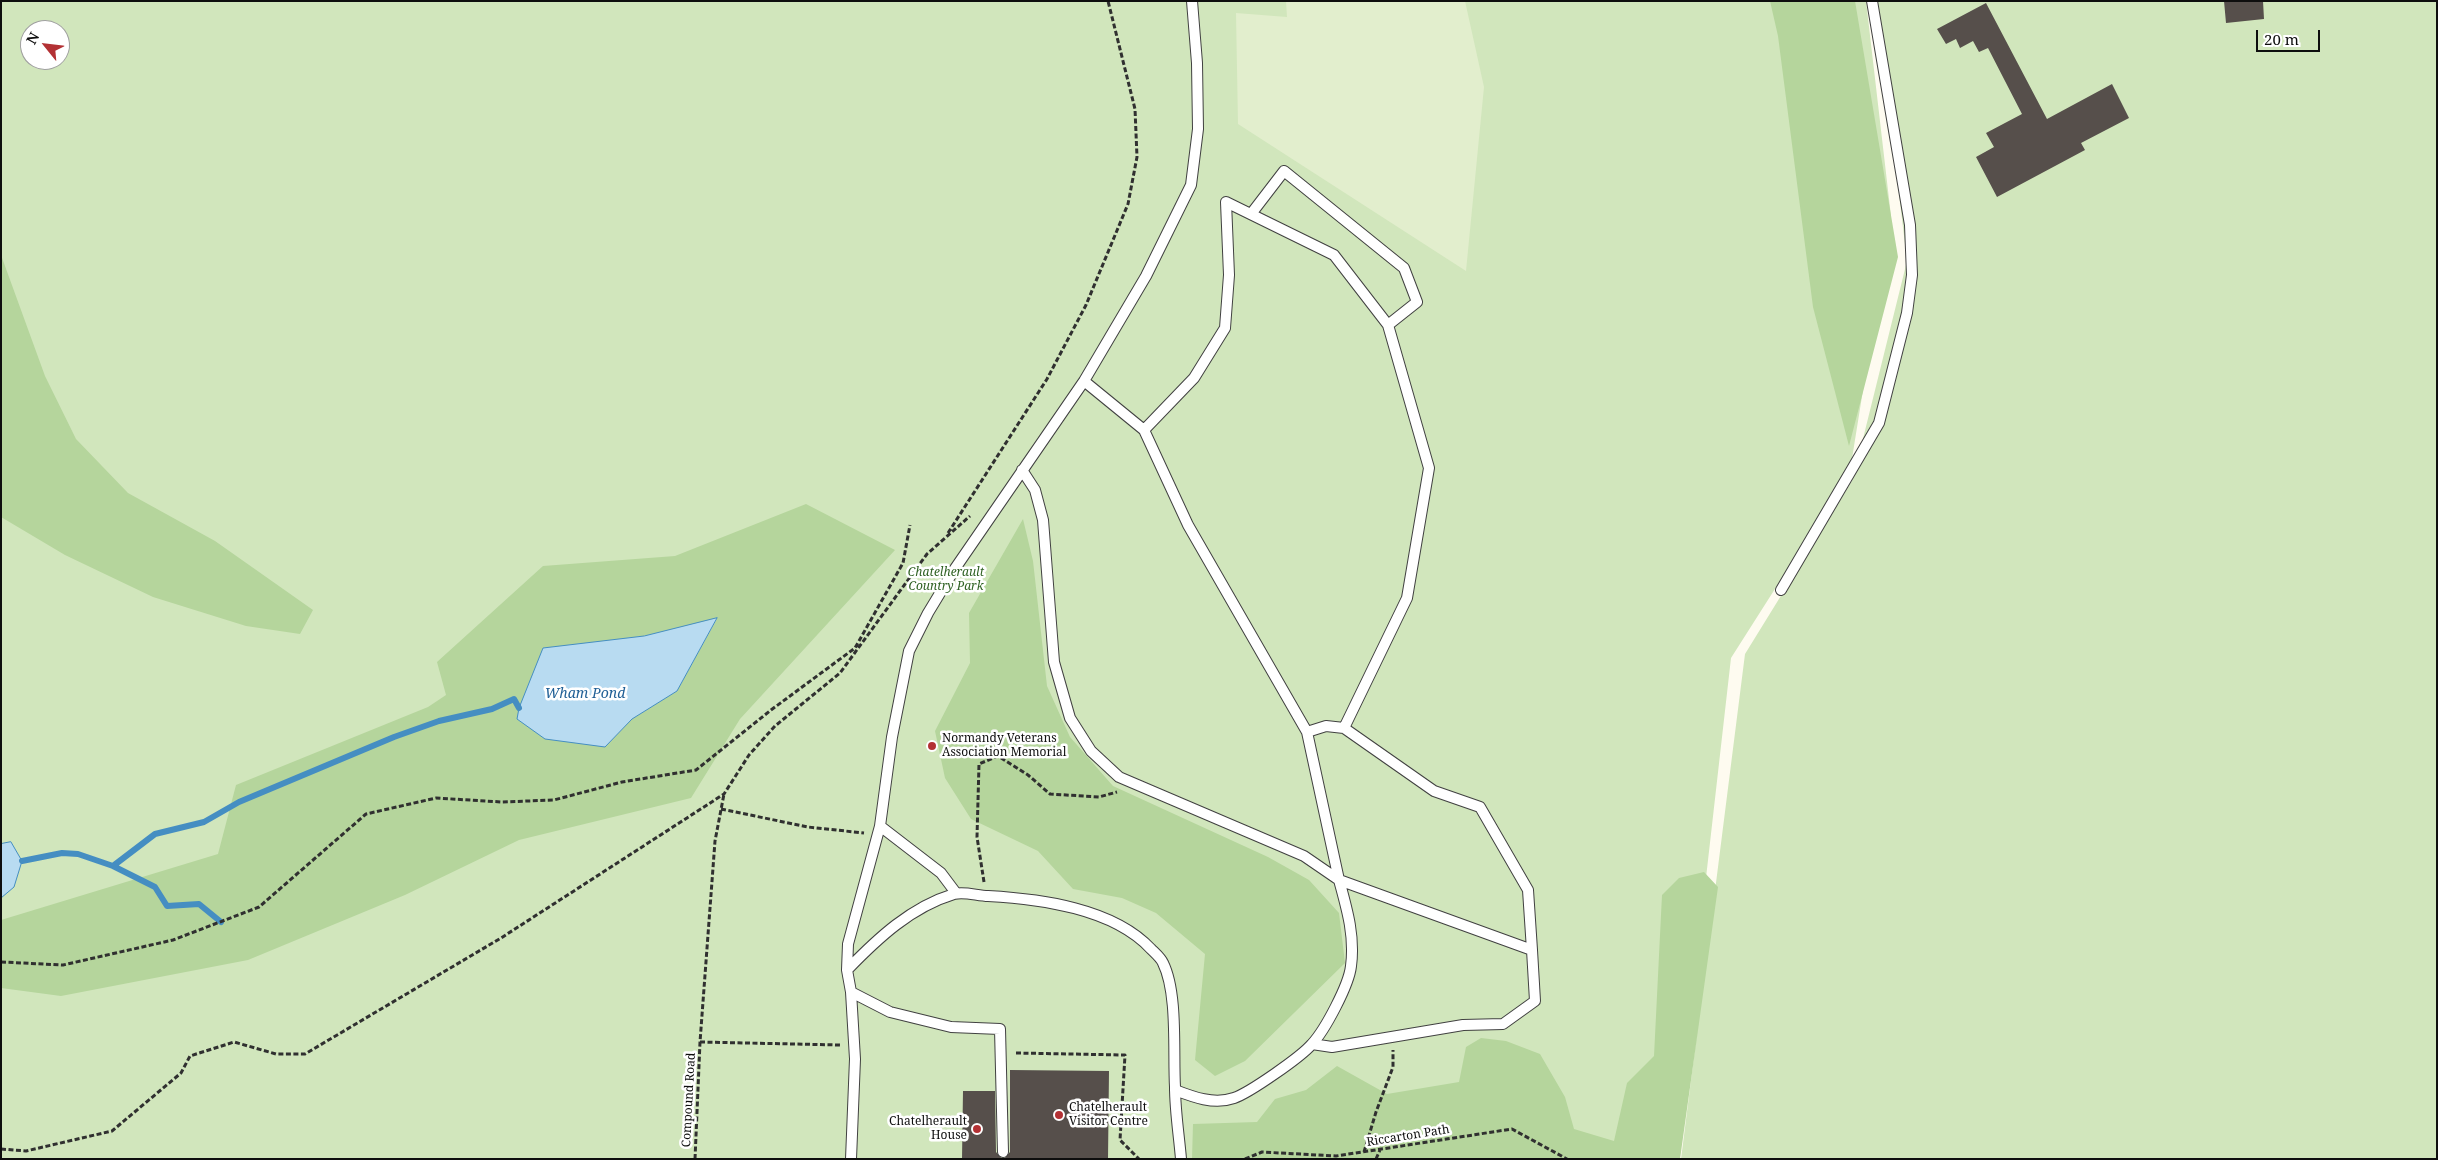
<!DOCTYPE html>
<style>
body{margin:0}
#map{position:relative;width:2438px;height:1160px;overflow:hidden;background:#fefbf0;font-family:"Noto Serif",serif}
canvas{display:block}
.frame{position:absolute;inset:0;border:2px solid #0e0e0e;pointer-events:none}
.north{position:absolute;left:20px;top:20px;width:50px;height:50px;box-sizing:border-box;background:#fff;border:1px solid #9f9f9f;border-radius:50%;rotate:299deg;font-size:14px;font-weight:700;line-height:20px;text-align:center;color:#0e0e0e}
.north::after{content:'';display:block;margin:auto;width:18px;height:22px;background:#b33134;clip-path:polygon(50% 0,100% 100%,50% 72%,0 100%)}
.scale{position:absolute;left:2256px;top:30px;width:64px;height:22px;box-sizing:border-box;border:2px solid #0e0e0e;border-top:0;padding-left:6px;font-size:15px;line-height:18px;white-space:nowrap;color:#0e0e0e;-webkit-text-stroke:4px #fff;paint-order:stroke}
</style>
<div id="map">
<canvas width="2438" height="1160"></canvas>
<div class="frame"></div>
<div class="north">N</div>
<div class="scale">20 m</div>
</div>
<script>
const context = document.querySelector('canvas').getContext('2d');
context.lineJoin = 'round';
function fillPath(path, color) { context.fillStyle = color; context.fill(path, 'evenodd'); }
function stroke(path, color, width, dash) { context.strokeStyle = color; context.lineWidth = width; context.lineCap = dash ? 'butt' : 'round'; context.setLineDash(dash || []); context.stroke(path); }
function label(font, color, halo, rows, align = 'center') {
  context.font = font + ' "Noto Serif",serif'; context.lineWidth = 5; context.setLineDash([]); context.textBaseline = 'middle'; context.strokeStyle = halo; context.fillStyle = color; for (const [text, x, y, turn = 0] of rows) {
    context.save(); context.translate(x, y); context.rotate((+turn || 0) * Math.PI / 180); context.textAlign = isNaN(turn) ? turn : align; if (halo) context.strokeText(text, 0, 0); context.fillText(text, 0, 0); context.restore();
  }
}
fillPath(new Path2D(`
 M1 1H1866L1891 216 1850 471 1731 658 1674 1159H1ZM30 30H60V60H30Z
 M1876 1H2437V1159H1681L1745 654 1853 479 1907 261Z`), '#d1e6bc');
fillPath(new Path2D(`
 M1770 1H1855L1898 257 1849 446 1813 307 1778 36Z
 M1 255 45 376 76 439 128 493 215 541 313 610 300 634 246 626 153 597 65 555 1 517Z
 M806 504 895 550 740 719 691 798 519 840 405 895 248 960 61 996 1 988V920L218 854 236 785 428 707 446 695 437 662 543 566 675 556ZM717 619 677 691 632 719 605 747 519 708 532 681 644 636Z
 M1023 519 1033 561 1047 686 1070 737 1113 786 1268 857 1309 880 1339 913 1345 963 1245 1061 1215 1076 1195 1060 1205 954 1156 913 1122 898 1073 889 1038 851 971 819 945 778 935 731 970 663 969 613Z
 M1704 872 1718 887 1680 1159H1192L1193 1124 1257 1122 1275 1099 1306 1090 1337 1066 1387 1094 1459 1082 1466 1047 1481 1038 1506 1041 1540 1054 1565 1097 1574 1129 1614 1141 1627 1083 1654 1056 1662 895 1679 878Z`), '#b5d59c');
fillPath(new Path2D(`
 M1286 1H1465L1484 87 1466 271 1238 124 1236 13 1287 17Z`), '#e2eecd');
const water = new Path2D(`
 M717 618 677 691 632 719 605 747 545 739 517 719 519 708 543 648 644 636Z
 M11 842 22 861 14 887 1 898V844Z`);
fillPath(water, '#b8dbf1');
stroke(water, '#458ec2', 1);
stroke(new Path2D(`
 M22 861 62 853 78 854 113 866 155 834 204 822 239 802 394 737 439 721 492 709 514 699 519 708
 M113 866 155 887 167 906 199 904 221 922`), '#458ec2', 6);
fillPath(new Path2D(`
 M2224 1H2263L2264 19 2226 23Z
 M1986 3 2047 119 2112 84 2129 118 2081 143 2085 150 1997 197 1976 157 1994 147 1986 133 2022 114 1988 48 1979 52 1973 41 1960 48 1956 39 1946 44 1937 29Z
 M1010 1070 1109 1071 1108 1159H1004L1010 1152Z
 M963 1091H995L996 1152 1002 1159H962Z`), '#564f4b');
const service = new Path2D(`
 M1251 214 1284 171 1404 268 1417 302 1388 325
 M1144 430 1194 378 1225 328 1229 275 1226 202 1334 255 1388 325 1429 468 1407 598 1344 728 1326 726 1307 732
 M1022 470 1035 490 1043 520 1054 662 1070 718 1091 751 1119 777 1304 856 1339 880 1307 732 1188 525 1144 430 1084 381
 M1781 590 1879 423 1907 313 1912 275 1910 225 1872 1
 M880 826 941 873 956 893
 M1339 880 1532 950 1528 890 1480 807 1434 791 1344 728
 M847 970C878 938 911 907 954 894 964 891 978 896 988 896 1040 899 1113 908 1151 949 1155 953 1161 958 1163 963 1178 993 1173 1052 1175 1087 1175 1111 1179 1135 1181 1159
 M851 992 890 1012 951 1027 1000 1029 1003 1152
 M1312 1044 1332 1047 1463 1025 1503 1024 1535 1001 1532 950
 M1175 1090C1193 1097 1214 1105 1234 1098 1249 1093 1301 1057 1312 1044 1325 1030 1349 985 1351 966 1355 936 1347 909 1339 880
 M851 1159 855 1059 851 992 847 970 848 944 880 826 892 737 909 651 928 613 954 570 1084 381 1146 276 1191 185 1198 129 1197 63 1192 1`);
stroke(service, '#414141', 12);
stroke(new Path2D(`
 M948 533 1047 379 1086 305 1128 204 1137 157 1135 109 1108 1
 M721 809 808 827 864 833
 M984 882 977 837 979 764 998 756 1028 775 1050 794 1099 797 1117 792
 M1 962 63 965 173 940 259 907 366 814 436 798 502 802 554 800 622 782 696 770 771 710 855 648 903 563 910 525
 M700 1042 840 1045
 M1016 1053 1125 1055 1120 1140 1139 1159
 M1 1149 26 1151 112 1131 181 1073 190 1056 234 1042 276 1054H305L501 938 724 794 749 755 775 726 840 673 927 554 970 516
 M1364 1152 1376 1112 1393 1067V1050
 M695 1159 700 1042 715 841 724 794
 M1245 1159 1262 1152 1336 1156 1512 1129 1567 1159
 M1376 1159 1380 1150`), '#303030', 3, [5, 2.5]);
stroke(service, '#fff', 10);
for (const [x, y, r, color] of [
 [932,746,5,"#b33134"],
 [1059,1115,5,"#b33134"],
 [977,1129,5,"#b33134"]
]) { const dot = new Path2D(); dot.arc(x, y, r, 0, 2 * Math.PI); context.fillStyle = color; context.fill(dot); stroke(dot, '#fff', 2); }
label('italic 12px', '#2f6123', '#fff', [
 ["Chatelherault",946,573],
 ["Country Park",946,587]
]);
label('12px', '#0e0e0e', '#fff', [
 ["Normandy Veterans",942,739],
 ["Association Memorial",942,753],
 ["Chatelherault",1069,1108],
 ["Visitor Centre",1069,1122],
 ["Chatelherault",967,1122,"right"],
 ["House",967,1136,"right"]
], 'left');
label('12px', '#0e0e0e', '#fff', [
 ["Compound Road",689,1100,-87],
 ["Riccarton Path",1408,1136,-9]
]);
label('italic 14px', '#216096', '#fff', [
 ["Wham Pond",585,694]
]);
</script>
